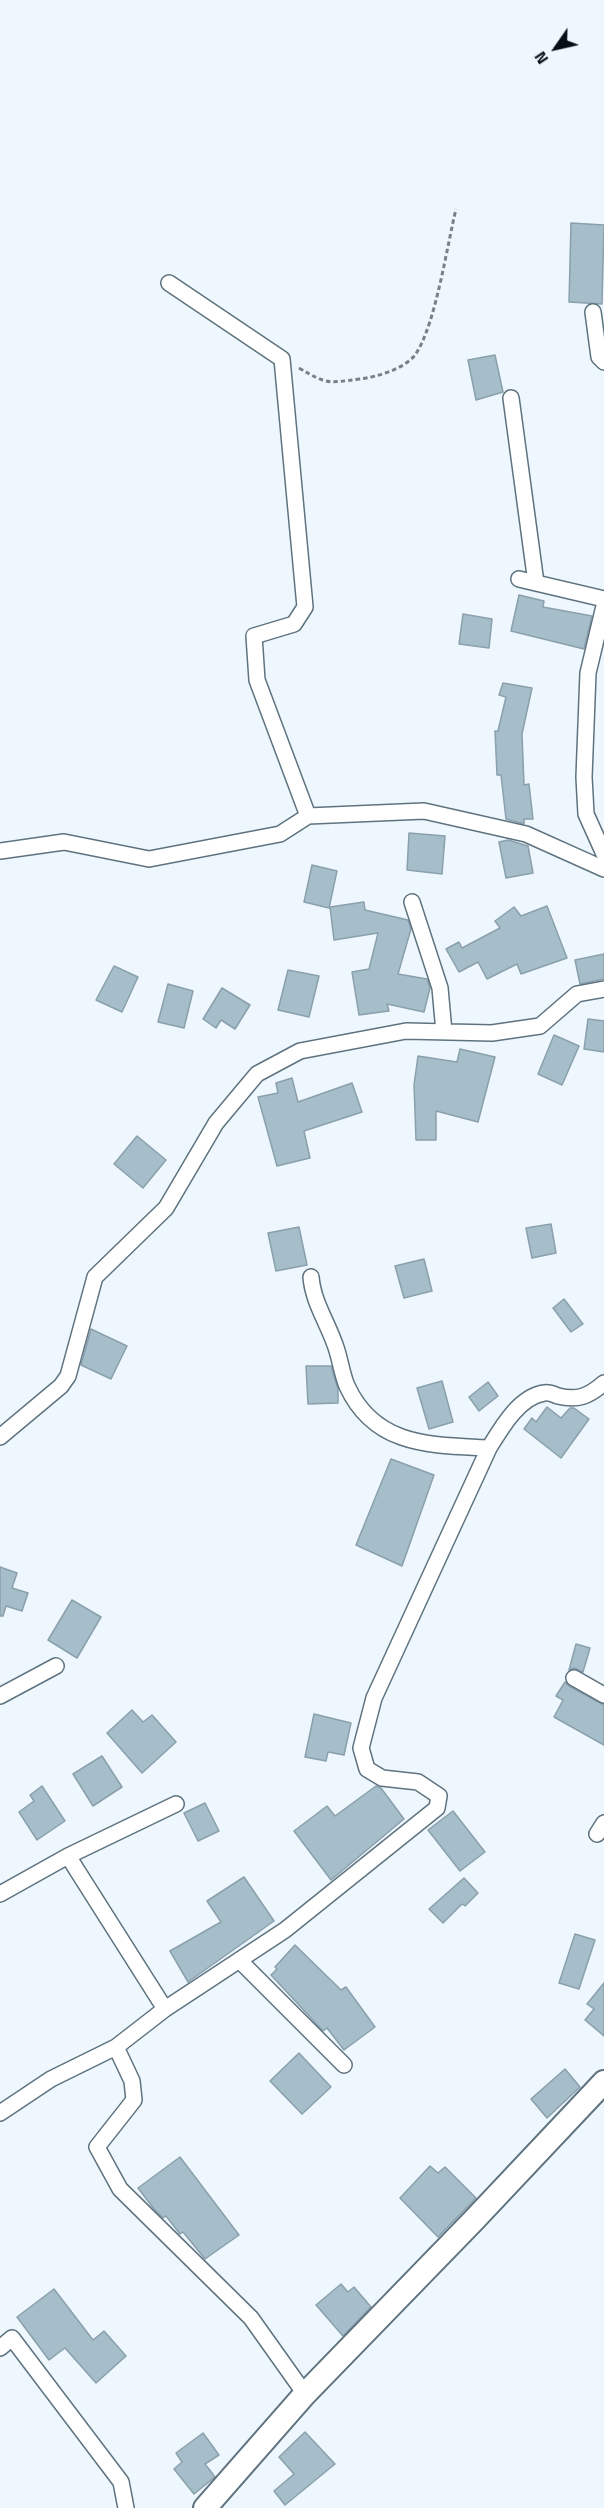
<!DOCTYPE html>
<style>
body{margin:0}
#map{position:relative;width:604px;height:2508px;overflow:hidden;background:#eef7fd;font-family:"Titillium Web",sans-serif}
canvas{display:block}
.north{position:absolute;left:526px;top:18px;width:60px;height:60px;-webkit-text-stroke:4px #eef7fd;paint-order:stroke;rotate:236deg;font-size:16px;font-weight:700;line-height:24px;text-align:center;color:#081015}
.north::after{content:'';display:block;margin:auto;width:21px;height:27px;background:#081015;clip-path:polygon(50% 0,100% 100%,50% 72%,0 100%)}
</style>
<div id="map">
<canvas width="604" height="2508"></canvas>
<div class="north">N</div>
</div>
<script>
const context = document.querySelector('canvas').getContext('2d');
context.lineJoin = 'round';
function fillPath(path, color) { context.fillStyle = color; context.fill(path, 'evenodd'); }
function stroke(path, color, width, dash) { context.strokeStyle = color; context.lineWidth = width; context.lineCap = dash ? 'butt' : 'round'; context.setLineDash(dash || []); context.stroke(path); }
const building = new Path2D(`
 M571 223 604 225 602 304 569 302Z
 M495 355 503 392 476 400 468 360Z
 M519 595 544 601 543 607 592 616 584 649 511 631Z
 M463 614 492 619 489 648 459 644Z
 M503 683 532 688 522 734 524 785 529 784 533 819H524V824L506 819 501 775H497L495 731H498L506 697 499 695Z
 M409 833 445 836 442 874 407 870Z
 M508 840 528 846 533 873 506 878 499 842Z
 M312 865 337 871 329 908 304 902Z
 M364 902 365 910 408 920 411 929 398 974 427 979 430 988 424 1012 387 1004 389 1011 359 1015 352 972 369 969 378 933 334 940 330 907Z
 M547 906 567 958 521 974 517 964 487 979 478 962 459 972 446 949 459 942 462 948 500 928 495 921 514 907 521 916Z
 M604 954V979L580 984 575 960Z
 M114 966 138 977 122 1012 96 1000Z
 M288 970 319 976 309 1017 278 1010Z
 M168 984 193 991 184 1028 158 1022Z
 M222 988 250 1005 235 1029 221 1020 216 1028 203 1019Z
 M588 1019 604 1021V1052L584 1049Z
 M554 1035 579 1046 562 1085 538 1074Z
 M460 1049 495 1057 478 1122 436 1111V1140H416L414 1085 418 1056 457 1062Z
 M292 1078 298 1102 352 1083 362 1112 304 1131 310 1158 277 1166 258 1097 278 1093 276 1083Z
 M137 1136 166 1160 143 1188 114 1164Z
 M551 1224 556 1253 532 1258 526 1228Z
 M299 1227 307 1265 276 1271 268 1233Z
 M424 1259 432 1291 404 1298 395 1266Z
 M564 1299 583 1324 571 1332 553 1308Z
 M91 1329 127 1346 111 1379 81 1365Z
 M306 1366H331L338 1389V1403L308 1404Z
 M442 1381 453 1422 429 1429 417 1388Z
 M488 1382 498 1396 479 1411 469 1397Z
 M547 1407 561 1418 570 1408H574L589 1419 561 1458 524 1429 532 1418 536 1422Z
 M391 1459 434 1475 402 1566 356 1545Z
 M0 1567 17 1573 12 1588 28 1593 22 1611 6 1606 3 1616H0Z
 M72 1600 101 1617 77 1658 48 1640Z
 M576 1644 590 1648 583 1672 574 1668 569 1670Z
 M565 1682 569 1686 604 1705V1745L554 1717 563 1700 556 1696Z
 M132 1710 143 1722 152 1715 176 1742 142 1773 107 1733Z
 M314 1714 351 1723 344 1755 328 1752 326 1761 305 1757Z
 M102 1756 122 1787 93 1806 73 1774Z
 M42 1786 65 1821 37 1840 19 1812 34 1801 30 1795Z
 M376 1786 381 1788 404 1819 331 1880 294 1831 327 1806 335 1816Z
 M205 1803 219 1831 198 1841 184 1813Z
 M453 1811 485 1852 460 1871 428 1830Z
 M244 1877 274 1921 188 1982 170 1951 221 1922 207 1901Z
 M464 1878 478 1893 465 1906 462 1904 443 1923 429 1909Z
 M575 1934 595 1940 579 1989 559 1983Z
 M295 1945 341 1990 346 1987 375 2027 344 2050 327 2028 323 2031 271 1975 277 1969 275 1967Z
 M604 1983V2036L585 2020 594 2009 587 2004Z
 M299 2053 331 2087 302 2114 270 2081Z
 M565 2069 580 2087 547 2118 531 2099Z
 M180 2157 239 2235 205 2259 183 2232 180 2234 166 2216 163 2218 154 2209 138 2188Z
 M430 2166 438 2173 445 2167 476 2198 438 2237 400 2198Z
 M341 2284 348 2292 354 2287 371 2307 343 2336 316 2305Z
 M54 2289 93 2340 104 2331 126 2356 96 2383 65 2348 49 2360 17 2317Z
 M305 2432 335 2464 285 2505 274 2491 294 2474 279 2457Z
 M203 2433 219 2455 205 2464 215 2477 194 2494 174 2469 182 2462 176 2453Z`);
fillPath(building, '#a6bdca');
stroke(building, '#8aa0ad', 1.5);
const street = new Path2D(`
 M169 283 282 359 305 607 294 624 254 636 257 680 308 816
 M593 312 599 357 604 362
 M511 398 536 583
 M519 579 604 599
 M604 606 588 673 584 777 586 814 604 854
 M0 851 64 842 149 859 280 834 308 816 424 811 526 834 604 869
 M412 902 440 988 444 1032
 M311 1277C313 1301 326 1320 334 1342 340 1356 341 1372 347 1386 375 1447 431 1445 489 1448
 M0 1437 61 1386 68 1376 95 1277 166 1208 216 1123 257 1074 300 1051 406 1031 492 1033 540 1026 577 994 604 989
 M574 1678 604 1695
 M0 1696 56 1666
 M597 1834 604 1823
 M68 1856 165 2009
 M0 1894 68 1856 176 1804
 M239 1960 344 2065
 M116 2047 132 2081 134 2100 97 2147 120 2189 251 2318 305 2394
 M0 2113 51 2079 116 2047 165 2009 285 1930 437 1808 439 1796 418 1782 382 1778 367 1769 361 1748 374 1698 489 1448C502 1427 519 1397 544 1393 549 1392 553 1394 558 1396 578 1401 589 1396 604 1383
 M0 2348 12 2338 121 2482 126 2508`);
const secondary = new Path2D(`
 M205 2508 305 2394 473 2221 604 2082`);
stroke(street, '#5e737f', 18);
stroke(secondary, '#5e737f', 26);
stroke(new Path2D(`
 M299 368C328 385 327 383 360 379 377 377 408 368 417 352 436 321 447 246 456 209`), '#798187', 3, [4.5, 3]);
stroke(street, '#fff', 15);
stroke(secondary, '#fff', 22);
</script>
